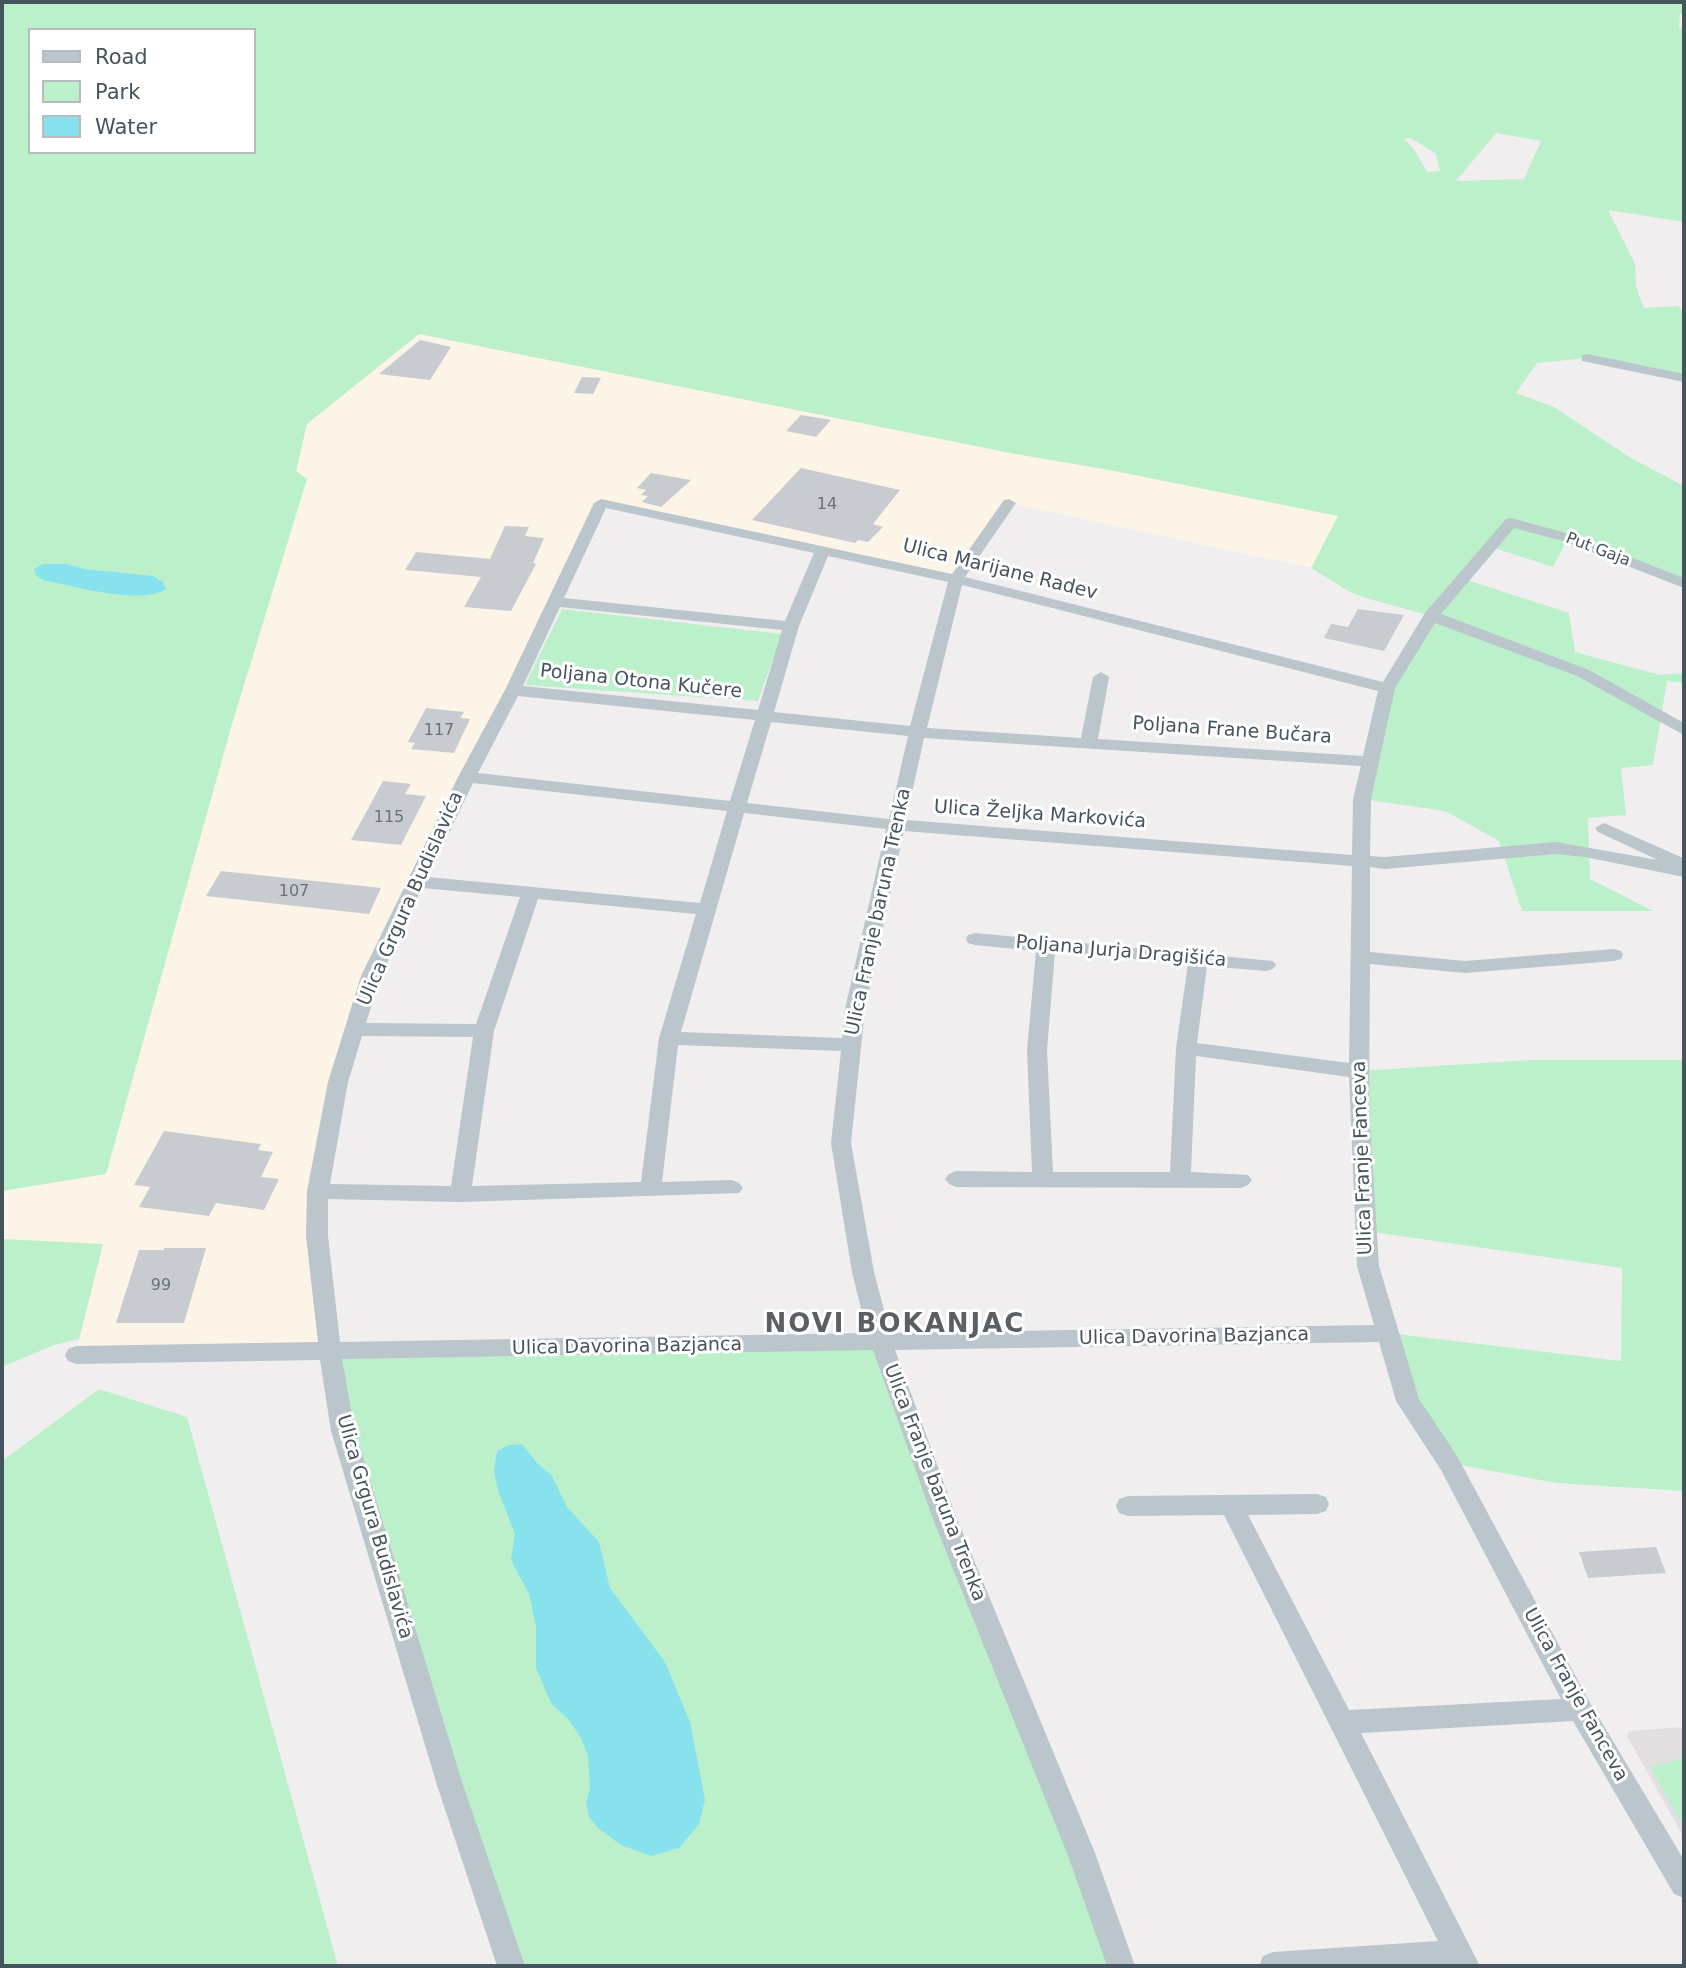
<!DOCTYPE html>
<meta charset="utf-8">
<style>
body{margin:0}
#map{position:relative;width:1686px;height:1968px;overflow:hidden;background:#f1eeef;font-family:"DejaVu Sans",sans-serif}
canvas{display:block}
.frame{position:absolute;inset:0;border:4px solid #46545d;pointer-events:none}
.legend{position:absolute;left:28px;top:28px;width:228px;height:126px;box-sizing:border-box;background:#fff;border:2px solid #b5bbbe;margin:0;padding:9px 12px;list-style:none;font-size:21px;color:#46545d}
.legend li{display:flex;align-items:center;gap:14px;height:35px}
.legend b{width:35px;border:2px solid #b5bbbe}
</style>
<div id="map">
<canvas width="1686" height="1968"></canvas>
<div class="frame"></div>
<ul class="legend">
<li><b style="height:9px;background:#bac5cc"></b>Road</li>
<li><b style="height:19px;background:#bbf0cb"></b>Park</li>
<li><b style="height:19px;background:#87e2ee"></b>Water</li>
</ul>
</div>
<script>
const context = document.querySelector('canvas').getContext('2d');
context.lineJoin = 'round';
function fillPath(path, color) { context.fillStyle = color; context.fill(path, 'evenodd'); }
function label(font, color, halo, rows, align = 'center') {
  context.font = font + ' "DejaVu Sans",sans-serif'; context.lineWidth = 6; context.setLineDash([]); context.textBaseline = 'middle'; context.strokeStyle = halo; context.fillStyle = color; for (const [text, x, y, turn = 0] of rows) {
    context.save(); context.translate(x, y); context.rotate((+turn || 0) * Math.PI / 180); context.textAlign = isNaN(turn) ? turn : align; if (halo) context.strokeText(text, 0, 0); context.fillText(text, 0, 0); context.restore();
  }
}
fillPath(new Path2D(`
 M419 334 1010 453 1120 472 1338 516 1311 568 1009 503 956 579 601 503 371 976 318 1191 330 1353 76 1355 103 1244 2 1239V1191L106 1174 271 583 307 423Z`), '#fcf4e7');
fillPath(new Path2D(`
 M1684 1727V1838L1627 1736 1629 1731Z`), '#e2dfe1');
fillPath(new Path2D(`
 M2 2H1684V14H1680L1679 27 1684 28V222L1608 210 1635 264 1636 287 1644 308 1678 306 1684 312V333L1682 334 1684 378 1587 358 1537 363 1516 393 1554 407 1631 458 1684 486V583L1568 538 1553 567 1491 547 1467 580 1569 613 1575 652 1660 675 1684 673V683L1667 681 1653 765 1621 768 1626 815 1588 818 1590 879 1653 911H1522L1499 841 1445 811 1362 799 1387 688 1431 616 1369 599 1350 592 1311 568 1338 516 1120 472 1010 453 419 334 307 424 296 471 307 479 232 724 106 1174 2 1191ZM30 30H254V152H30ZM1496 133 1541 141 1524 179 1456 181ZM1411 138 1436 154 1440 171 1427 172 1414 149 1404 139Z
 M562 609 782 634 758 701 525 685Z
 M1530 1060H1684V1491L1556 1483 1449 1463 1388 1333 1621 1361 1622 1268 1366 1231 1359 1071Z
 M2 1239 103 1244 79 1339 54 1345 2 1367Z
 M881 1342 1081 1853 1121 1966H511L450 1785 330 1353Z
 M99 1389 187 1417 338 1966H2V1461Z
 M1684 1758V1827L1650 1767Z`), '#bbf0cb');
fillPath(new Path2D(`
 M43 564H67L84 569 153 576 163 582 166 589C140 606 75 586 43 580L36 575 34 569Z
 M522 1444 538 1464 552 1476 567 1507 599 1542 610 1588 665 1662 690 1722 705 1800 699 1824 679 1848 651 1856 621 1845 598 1828 589 1817 586 1802 590 1789 588 1756 581 1738 568 1719 551 1703 536 1668V1626L529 1594 511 1560 515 1534 498 1490 494 1471 497 1451 509 1445Z`), '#87e2ee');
fillPath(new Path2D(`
 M420 340 451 347 430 380 379 374Z
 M582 377 601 378 593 394 574 393Z
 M801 415 831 420 816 437 786 431Z
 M801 468 900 490 873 524 883 527 868 542 858 540 855 543 752 520Z
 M651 473 691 480 661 507 642 502 648 496 641 495 646 490 637 488Z
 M505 526 529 527 525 536 544 538 533 563 536 564 511 611 464 607 481 577 405 570 416 552 490 559Z
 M1358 609 1404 615 1384 651 1324 638 1331 624 1348 627Z
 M426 708 464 712 460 718 470 719 454 753 411 749 415 743 408 742Z
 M383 781 411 784 405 794 426 796 401 845 351 840Z
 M221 871 381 888 369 914 206 896Z
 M164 1131 261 1144 258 1150 273 1152 261 1177 279 1179 264 1210 216 1203 209 1216 139 1207 150 1187 134 1185Z
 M164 1248H206L184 1323H116L139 1250H164Z
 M1656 1547 1666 1573 1588 1578 1579 1552Z`), '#c8ccd1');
fillPath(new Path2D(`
 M1587 354 1684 374V382L1582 361V355Z
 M601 499 952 574 1004 500 1009 499 1016 503 965 577 1383 682 1425 613 1506 519 1511 518 1573 535 1684 578V588L1563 541 1514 528 1441 614 1589 670 1684 723V735L1577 676 1435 623 1395 688 1371 799 1370 856 1385 857 1556 842 1658 860 1598 832 1595 828 1604 823 1683 858 1684 877 1585 857 1556 854 1385 869 1370 867V952L1465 961 1614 949 1621 951 1623 955 1621 959 1614 961 1465 973 1370 964 1369 1107 1379 1266 1419 1399 1457 1456 1589 1701 1684 1860V1898L1674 1894 1573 1721 1361 1733 1480 1966H1259L1263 1956 1273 1952 1438 1941 1224 1515 1128 1516 1119 1513 1116 1506 1119 1499 1128 1496 1317 1494 1326 1497 1329 1504 1326 1511 1317 1514 1248 1515 1349 1710 1561 1699 1441 1470 1396 1401 1379 1342 895 1350 957 1519 1095 1853 1135 1966H1107L1067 1853 933 1519 873 1350 342 1359 355 1431 463 1785 525 1966H497L437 1785 331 1431 320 1360 76 1364 68 1361 65 1355 68 1349 76 1346 318 1342 306 1236 307 1191 328 1082 361 976 458 777 505 690 594 503ZM606 508 814 553 785 621 564 598ZM828 556 948 582 910 726 774 712 799 626ZM962 585 1378 691 1363 756 1098 739 1109 677 1101 672 1093 677 1081 738 927 728ZM560 607 782 630 758 710 523 686ZM518 696 755 720 730 801 478 773ZM771 722 908 736 889 819 747 803ZM924 738 1361 766 1353 799 1352 855 906 820ZM473 783 727 811 700 903 428 877ZM744 813 886 829 845 1009 842 1038 681 1032ZM904 831 1352 866 1349 1063 1197 1043 1207 966 1266 971 1273 969 1276 965 1273 961 975 933 968 935 966 939 968 943 975 945 1036 951 1027 1050 1032 1172 956 1171 949 1174 945 1179 949 1184 956 1187 1241 1188 1248 1185 1252 1180 1248 1175 1191 1172 1196 1056 1349 1077 1357 1266 1374 1325 890 1333 874 1272 851 1143 865 1009ZM422 888 520 897 476 1024 366 1023 381 976ZM538 899 696 914 659 1038 641 1182 472 1186 494 1031ZM1055 952 1188 964 1176 1048 1170 1172H1053L1047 1050ZM362 1036 473 1037 451 1186 330 1184 348 1082ZM678 1045 841 1051 831 1143 852 1272 867 1333 340 1342 328 1236V1199L460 1202 739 1193 743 1188 739 1183 732 1180 662 1182Z`), '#bac5cc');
label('16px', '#66727a', null, [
 ["14",827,505],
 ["117",439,731],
 ["115",389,818],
 ["107",294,892],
 ["99",161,1286]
]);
label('16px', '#46545d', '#fff', [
 ["Put Gaja",1598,550,21]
]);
label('19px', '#46545d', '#fff', [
 ["Ulica Marijane Radev",1000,570,14],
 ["Poljana Otona Kučere",641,682,6],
 ["Poljana Frane Bučara",1232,731,4],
 ["Ulica Željka Markovića",1040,815,4],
 ["Ulica Grgura Budislavića",411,899,-66],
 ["Ulica Franje baruna Trenka",879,912,-78],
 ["Poljana Jurja Dragišića",1121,952,5],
 ["Ulica Franje Fanceva",1363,1158,-92],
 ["Ulica Davorina Bazjanca",1194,1337,-1],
 ["Ulica Davorina Bazjanca",627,1347,-1],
 ["Ulica Franje baruna Trenka",934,1483,69],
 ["Ulica Grgura Budislavića",374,1527,74],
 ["Ulica Franje Fanceva",1575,1695,61]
]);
context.letterSpacing = '2px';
label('bold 26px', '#5b6064', '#fff', [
 ["NOVI BOKANJAC",895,1325]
]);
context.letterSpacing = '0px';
</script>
